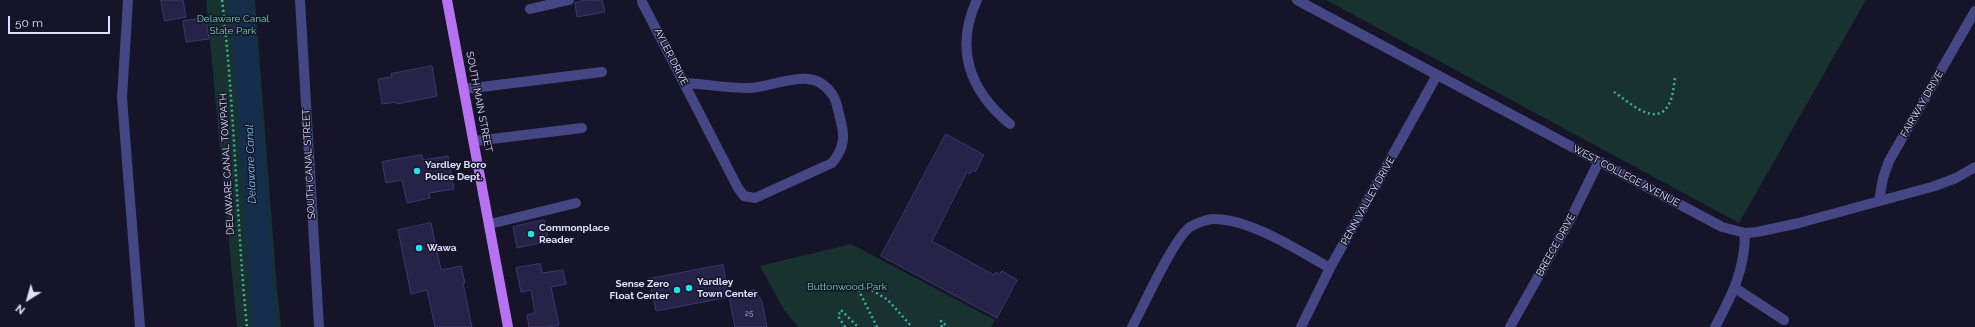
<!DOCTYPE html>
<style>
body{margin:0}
#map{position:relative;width:1975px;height:327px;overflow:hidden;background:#161429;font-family:Raleway,sans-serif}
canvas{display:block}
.north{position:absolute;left:8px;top:279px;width:40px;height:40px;-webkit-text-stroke:3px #161429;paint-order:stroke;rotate:217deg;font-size:11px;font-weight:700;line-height:16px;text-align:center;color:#e0dffc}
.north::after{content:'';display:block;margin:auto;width:14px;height:18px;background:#e0dffc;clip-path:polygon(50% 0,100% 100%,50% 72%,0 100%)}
.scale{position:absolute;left:8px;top:16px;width:102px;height:18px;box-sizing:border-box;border:2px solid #e0dffc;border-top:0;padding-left:5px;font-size:12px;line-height:14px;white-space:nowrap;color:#e0dffc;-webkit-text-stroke:3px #161429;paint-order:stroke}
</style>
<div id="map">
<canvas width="1975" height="327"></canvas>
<div class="north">N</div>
<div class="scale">50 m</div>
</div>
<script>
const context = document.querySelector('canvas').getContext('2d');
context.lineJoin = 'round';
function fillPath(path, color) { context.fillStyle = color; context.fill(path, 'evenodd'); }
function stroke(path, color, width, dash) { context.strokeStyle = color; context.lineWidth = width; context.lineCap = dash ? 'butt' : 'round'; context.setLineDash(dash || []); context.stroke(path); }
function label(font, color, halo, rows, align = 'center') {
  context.font = font + ' Raleway,sans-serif'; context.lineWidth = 3; context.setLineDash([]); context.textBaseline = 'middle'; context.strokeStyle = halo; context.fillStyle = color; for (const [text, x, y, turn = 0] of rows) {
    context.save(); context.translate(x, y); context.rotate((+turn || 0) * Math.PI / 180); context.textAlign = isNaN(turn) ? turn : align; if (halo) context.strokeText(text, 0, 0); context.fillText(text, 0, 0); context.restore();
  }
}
fillPath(new Path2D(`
 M206 0H255L277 289 281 327H237Z
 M1326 0H1866L1739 223Z
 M851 244 995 320 991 327H798L784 310 760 266Z`), '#17322f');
fillPath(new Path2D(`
 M228 0H254L277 327H252L236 88Z`), '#152e4b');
const building = new Path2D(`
 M161 0H183L186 17 165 21Z
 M585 0H602L605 12 577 17 575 3Z
 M206 18 209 39 186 42 183 21Z
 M432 66 437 96 397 104 396 102 382 104 378 79 392 77 391 74Z
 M946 134 984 155 975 172 972 170 970 174 967 172 932 241 994 275 996 272 999 274 1002 271 1017 280 997 318 881 256Z
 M422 155 423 160 448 156 454 189 429 193 430 198 407 203 402 180 386 183 382 162Z
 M544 220 549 241 517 248 513 227Z
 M431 223 441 270 461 266 465 283H463L472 327H435L427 290 411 294 398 230Z
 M540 264 542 273 563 270 566 284 551 287 559 325 548 327H529L527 315 535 313 531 290 521 292 516 268Z
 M723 265 729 297 656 311 649 279Z
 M755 290 762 302 767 327H735L729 297Z`);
fillPath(building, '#262248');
stroke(building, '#3d3671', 1);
stroke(new Path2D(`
 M222 0C235 109 236 218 247 327
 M1614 92C1628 101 1656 129 1669 104 1673 97 1674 85 1675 77
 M845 327 838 316 841 310 858 327
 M877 327 859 291 867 287 888 300 912 327
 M942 327 941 321 948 327`), '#3fb0a0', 2.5, [2, 3]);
stroke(new Path2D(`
 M128 0 122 98 140 327
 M300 0 319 327
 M642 0V2L738 188 744 196 755 198 832 163C845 147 845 136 840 118 838 111 837 100 832 94 812 64 777 87 748 88 727 88 705 84 684 83
 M977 0C954 49 970 91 1010 124
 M1297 0 1722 227 1745 233 1757 232 1799 223 1935 186 1956 178 1975 167
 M530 9 569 0
 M465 89 602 72
 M475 141 582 128
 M1879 201 1883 178 1889 161 1975 11
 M490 224 576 203
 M1735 288 1784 320
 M1132 327C1143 307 1174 238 1190 227 1195 224 1207 219 1213 219 1251 219 1297 250 1330 268
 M1301 327 1330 268 1437 75
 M1510 327 1571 218 1599 161
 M1715 327C1732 295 1745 270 1745 233`), '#444783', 10);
stroke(new Path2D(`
 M447 0 508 327`), '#b672f0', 10);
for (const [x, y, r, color] of [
 [417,171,4,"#20e4e7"],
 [531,234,4,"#20e4e7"],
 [419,248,4,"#20e4e7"],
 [689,288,4,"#20e4e7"],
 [677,290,4,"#20e4e7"]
]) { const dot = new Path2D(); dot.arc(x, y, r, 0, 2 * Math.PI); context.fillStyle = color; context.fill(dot); stroke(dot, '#161429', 1.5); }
label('8px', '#b2b0cf', null, [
 ["25",749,314]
]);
label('10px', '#72d5b4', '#161429', [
 ["Delaware Canal",233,19],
 ["State Park",233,31],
 ["Buttonwood Park",847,287]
]);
label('10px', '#e0dffc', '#161429', [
 ["AYLER DRIVE",671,57,63],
 ["SOUTH MAIN STREET",479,102,79],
 ["FAIRWAY DRIVE",1922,104,-60],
 ["DELAWARE CANAL TOWPATH",227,164,-93],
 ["SOUTH CANAL STREET",309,164,-93],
 ["WEST COLLEGE AVENUE",1626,176,28],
 ["PENN VALLEY DRIVE",1368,201,-61],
 ["BREECE DRIVE",1556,245,-61]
]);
label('bold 10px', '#e0dffc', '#161429', [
 ["Yardley Boro",425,165],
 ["Police Dept.",425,177],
 ["Commonplace",539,228],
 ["Reader",539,240],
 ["Wawa",427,248],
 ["Yardley",697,282],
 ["Town Center",697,294],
 ["Sense Zero",669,284,"right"],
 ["Float Center",669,296,"right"]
], 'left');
label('italic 11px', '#79c3f0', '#161429', [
 ["Delaware Canal",251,164,-92]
]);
</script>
